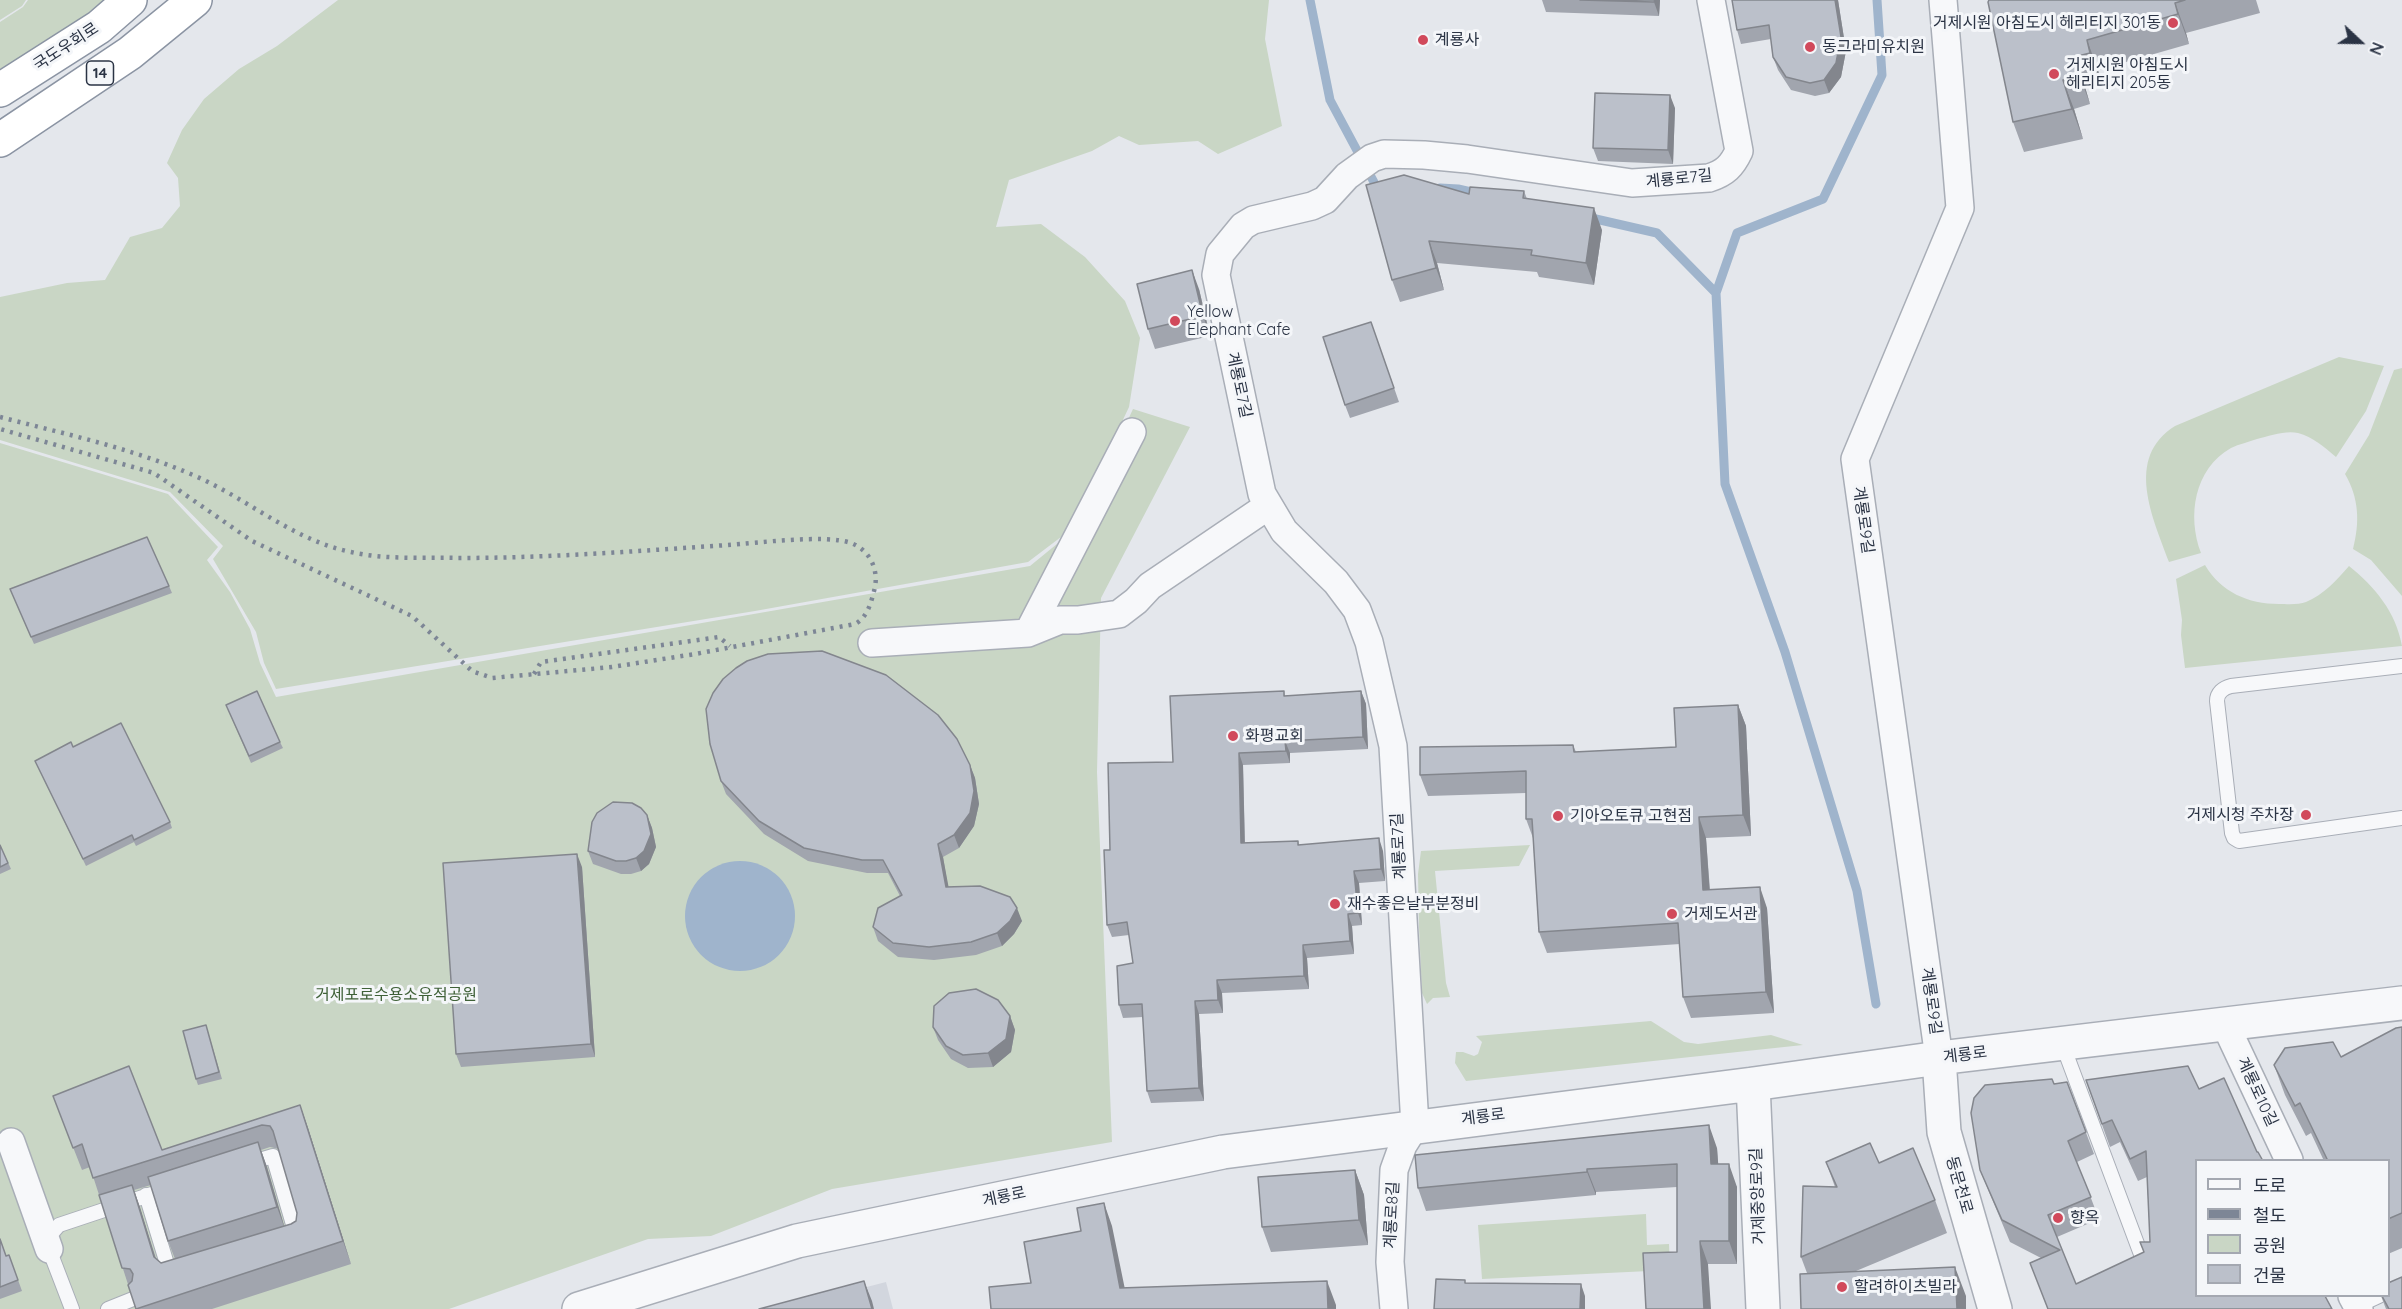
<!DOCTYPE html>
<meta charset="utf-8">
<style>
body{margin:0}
#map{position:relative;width:2402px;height:1309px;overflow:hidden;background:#e4e7ec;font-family:Quicksand,"Noto Sans KR",sans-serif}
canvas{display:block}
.legend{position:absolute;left:2195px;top:1159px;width:195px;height:138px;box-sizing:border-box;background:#f4f6f9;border:2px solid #a4a8b1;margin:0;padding:8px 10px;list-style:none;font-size:18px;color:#2b3445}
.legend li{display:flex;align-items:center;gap:12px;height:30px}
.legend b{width:30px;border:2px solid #a4a8b1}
.north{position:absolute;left:2330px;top:12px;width:60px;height:60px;-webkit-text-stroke:4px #f4f6f9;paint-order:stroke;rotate:112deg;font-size:16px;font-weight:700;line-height:24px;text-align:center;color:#2b3445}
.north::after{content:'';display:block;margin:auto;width:21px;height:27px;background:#2b3445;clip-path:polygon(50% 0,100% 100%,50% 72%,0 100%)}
</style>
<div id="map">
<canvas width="2402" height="1309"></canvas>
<ul class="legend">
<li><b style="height:8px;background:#f7f8fa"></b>도로</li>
<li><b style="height:8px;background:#7d8696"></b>철도</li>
<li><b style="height:16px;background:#c9d6c5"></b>공원</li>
<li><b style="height:16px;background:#bbc0ca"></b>건물</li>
</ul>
<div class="north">N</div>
</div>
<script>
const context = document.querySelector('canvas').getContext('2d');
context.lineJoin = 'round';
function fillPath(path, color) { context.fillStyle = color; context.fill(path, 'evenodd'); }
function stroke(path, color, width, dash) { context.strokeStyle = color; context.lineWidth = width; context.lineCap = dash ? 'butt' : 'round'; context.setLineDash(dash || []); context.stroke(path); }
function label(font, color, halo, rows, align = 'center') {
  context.font = font + ' Quicksand,"Noto Sans KR",sans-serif'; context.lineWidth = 6; context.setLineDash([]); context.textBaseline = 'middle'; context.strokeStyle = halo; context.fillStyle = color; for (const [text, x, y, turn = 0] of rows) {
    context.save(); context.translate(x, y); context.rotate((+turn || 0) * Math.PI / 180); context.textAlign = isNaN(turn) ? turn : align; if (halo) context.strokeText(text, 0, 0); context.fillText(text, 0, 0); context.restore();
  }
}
fillPath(new Path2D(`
 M886 1282 893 1309H782Z`), '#d2d6de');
fillPath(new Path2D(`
 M0 0H26L22 6 0 20Z
 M28 0H111L79 24 0 69V22L23 7Z
 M338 0H1269L1265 39 1282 126 1218 154 1198 141 1139 145 1119 136 1092 151 1009 180 996 227 1041 224 1085 257 1125 301 1140 338 1129 407 1085 500 1061 537 1028 562 755 611 276 689 264 663 256 632 213 559 223 546 170 492 0 440V297L67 283 105 280 130 237 162 228 180 206 178 178 167 163 182 130 204 99 239 69 277 46Z
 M2339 357 2384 366 2366 411 2336 457C2324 447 2313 437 2298 433 2286 430 2269 436 2257 439 2249 442 2239 444 2231 448 2194 469 2187 516 2201 553L2169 562C2153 518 2124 458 2175 426Z
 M2402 368V596L2371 560 2353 549C2360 522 2359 498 2345 474L2369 435 2394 370Z
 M1133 409 1190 427 1101 598 1097 772 1112 1142 832 1189 711 1236 648 1239 449 1309H0V443L168 494 218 547 207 560 230 592 250 629 260 663 276 697 1030 566 1063 539 1112 454Z
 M2205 565C2221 592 2248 604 2279 604 2287 604 2299 605 2306 602 2323 595 2337 580 2349 566 2375 587 2396 612 2402 646L2185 668 2181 635 2182 620 2176 579Z
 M1530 845 1519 866 1435 871 1446 983 1450 997 1433 998 1427 1004 1422 993 1419 927 1418 874 1421 851Z
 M1651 1021 1684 1042 1698 1044 1771 1035 1803 1045 1466 1081 1455 1063 1456 1052H1463L1474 1056 1478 1054 1482 1042 1476 1036Z
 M1646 1214 1647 1245 1669 1244 1670 1270 1482 1279 1478 1225Z`), '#c9d6c5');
fillPath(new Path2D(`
 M685 916a55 55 0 1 1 110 0a55 55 0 1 1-110 0Z`), '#9fb4cc');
stroke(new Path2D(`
 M1310 0 1330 100 1376 186H1385
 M1440 188 1458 189 1480 194
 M1587 217 1657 233 1716 293 1725 484 1785 652 1857 891 1876 1004
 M1716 293 1737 233 1823 199 1882 75 1877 0`), '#9fb4cc', 9);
const service = new Path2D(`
 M2402 666 2231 686C2223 688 2217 693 2217 701L2232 833 2234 838 2239 841 2402 818
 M2062 1043 2142 1257
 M246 1164 273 1156 297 1238H295
 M146 1195 171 1277 174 1276
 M2355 1307 2379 1296
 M72 1309 49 1249 48 1241 52 1233 59 1225 170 1188
 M108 1309 133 1299`);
const minor = new Path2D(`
 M1028 633 1132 432
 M872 643 1028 633 1060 620H1078L1119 614 1136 601 1150 586 1268 506
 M2225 1024 2289 1160
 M1939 1058 1855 459 1960 208 1943 0
 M11 1142 49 1249
 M2352 1296 2359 1309
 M1394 1309 1390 1262 1394 1170 1403 1145 1415 1126 1393 746 1369 642 1357 610 1336 582 1284 531 1262 494 1216 275 1220 254 1243 226 1253 220 1312 206 1325 200 1347 176 1372 158 1384 154 1424 155 1467 159 1632 183 1709 178C1725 173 1732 166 1739 151L1711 0`);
const tertiary = new Path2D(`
 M1939 1058 1944 1132 1995 1309
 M1753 1084 1763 1309
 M579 1309 797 1241 1223 1152 1753 1084 1939 1058 2402 1003`);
const trunk = new Path2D(`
 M0 90 99 27 130 0
 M0 140 130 53 195 0`);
stroke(service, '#a9aeb7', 16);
stroke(minor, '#a9aeb7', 30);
stroke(tertiary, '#a9aeb7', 36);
stroke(trunk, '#8b94a3', 36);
stroke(service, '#f7f8fa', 14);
stroke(minor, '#f7f8fa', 27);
stroke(tertiary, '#f7f8fa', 33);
stroke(trunk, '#fff', 33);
stroke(new Path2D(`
 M0 417C65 434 131 448 193 475 247 498 292 540 351 552 385 560 423 557 458 558 549 558 638 551 728 545 757 543 826 534 851 543 870 550 880 571 874 591 871 603 867 618 855 624L695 654 612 667 492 678 472 671 412 616 252 541 154 473 0 429
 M534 674 541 662 719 637 730 646`), '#7d8696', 4.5, [3, 6]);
fillPath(new Path2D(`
 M1542 0H1660L1659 16 1546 12Z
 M1732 0H1838L1846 51 1841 77 1829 93 1815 96 1791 90 1778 70 1773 57 1771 39 1741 44 1737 30Z
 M1989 0H2256L2260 13 2186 33 2189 44 2098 70 2101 83 2085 87 2090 104 2074 109 2083 139 2024 152 2013 122Z
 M1675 108 1673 164 1598 161 1593 148Z
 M1524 191 1527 199 1602 230 1594 285 1539 277 1537 272 1437 263 1444 290 1400 302 1392 280 1469 194Z
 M1199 289 1210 336 1155 349 1148 329Z
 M1371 322 1399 402 1350 418 1345 405Z
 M169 586 172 593 34 644 10 589Z
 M1284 691 1285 696 1361 691 1366 704 1368 749 1290 753V763L1243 765 1245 843 1298 841 1299 845 1383 851 1385 881 1359 883 1362 925 1352 926 1354 954 1307 958 1309 989 1222 993 1223 1013 1199 1014 1204 1101 1151 1103 1147 1091 1143 1017 1123 1018 1119 1005 1133 963 1129 935 1112 937 1107 925 1110 850Z
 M226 705 280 742 283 748 251 763Z
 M1738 705 1746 726 1751 836 1706 838 1710 890 1767 908 1774 1013 1691 1018 1683 997 1680 944 1547 953 1539 932 1533 838 1526 819V793L1428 796 1420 775 1573 745 1576 752 1676 747Z
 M73 747 170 822 172 828 136 846 134 842 86 866 35 761Z
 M970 765 975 778 979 804 974 826 959 848 943 857 948 887 1022 921 1014 934 1002 946 976 955 934 960 898 957 878 941 873 927 900 896 888 873H867L808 861 764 834 726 794 721 781Z
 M647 815 652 828 656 847 649 864 641 871 631 874H621L593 864 588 851Z
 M0 845 11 869 0 874Z
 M582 867 595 1057 461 1067 456 1054Z
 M1010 1016 1015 1030 1011 1052 993 1067 968 1068 951 1059 938 1040 933 1027Z
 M206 1025 222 1079 198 1085 196 1079Z
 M2402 1027V1248L2388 1254V1161H2324L2311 1133 2306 1136 2285 1095 2274 1065 2341 1057Z
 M2086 1080 2196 1161 2332 1309H2048L2030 1263 2041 1258 2010 1242 1989 1192 1980 1170 2054 1084 2067 1082 2094 1154 2077 1162 2099 1219 2057 1237 2076 1284 2144 1253 2140 1242H2150L2147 1177 2138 1181 2120 1142 2110 1147Z
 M53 1096 162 1150 300 1105 308 1128 351 1264 212 1309H136L90 1167 82 1170ZM270 1147 279 1149 297 1213 296 1221 291 1224 284 1226 267 1167 261 1150ZM151 1185 168 1241 175 1259 161 1263 156 1258 134 1190Z
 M1717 1148 1718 1164 1737 1187V1264H1708L1677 1252V1187L1596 1192V1195L1426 1211 1418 1188Z
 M1826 1162 1879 1163 1935 1200 1947 1233 1856 1271 1966 1296V1309H1801L1807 1273 1801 1257 1835 1187Z
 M1355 1170 1364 1195 1368 1245 1271 1252 1262 1227Z
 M0 1238 6 1256 9 1255 22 1291 0 1299Z
 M2381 1296H2388L2402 1309H2386Z`), '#a1a5ae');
fillPath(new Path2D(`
 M1655 0H1660L1659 16 1654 2Z
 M1835 0H1838L1846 51 1841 77 1829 93 1824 80Z
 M2175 3 2186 33 2189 44 2178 14Z
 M2087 40 2098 70 2101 83 2090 53Z
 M2074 57 2085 87 2090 104 2079 74Z
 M2063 80 2074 109 2083 139 2072 109Z
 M1670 95 1675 108 1673 164 1668 150Z
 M1594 208 1602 230 1594 285 1586 263Z
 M1429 241 1437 263 1444 290 1436 268Z
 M1192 270 1199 289 1210 336 1203 316Z
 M1361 691 1366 704 1368 749 1363 737Z
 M1738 705 1746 726 1751 836 1743 815Z
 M1285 741 1290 753V763L1286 751Z
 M1239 753 1243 765 1245 856 1241 843Z
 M970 765 975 778 979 804 974 826 959 848 954 835Z
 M647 815 652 828 656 847 649 864 641 871 636 858Z
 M1699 817 1706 838 1711 911 1703 890Z
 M1379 838 1383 851 1385 881 1381 869Z
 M938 844 943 857 951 900 946 887Z
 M577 854 582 867 595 1057 591 1044Z
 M1354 871 1359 883 1362 925 1358 913Z
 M1760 887 1767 908 1774 1013 1766 992Z
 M1017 908 1022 921 1014 934 1002 946 997 933Z
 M1348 914 1352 926 1354 954 1350 941Z
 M1303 945 1307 958 1309 989 1304 976Z
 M1217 980 1222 993 1223 1013 1218 1000Z
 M1195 1001 1199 1014 1204 1101 1199 1088Z
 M1010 1016 1015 1030 1011 1052 993 1067 988 1053Z
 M300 1105 308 1128 351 1264 343 1241Z
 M1709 1125 1717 1148 1720 1187 1711 1164Z
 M258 1142 267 1167 286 1232 277 1207Z
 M1729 1164 1737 1187V1264L1729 1241Z
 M1587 1169 1596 1192V1195L1587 1172Z
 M1355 1170 1364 1195 1368 1245 1359 1220Z
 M132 1185 140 1207 162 1280 154 1257Z
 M1104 1203 1112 1226 1129 1309 1120 1288Z
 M1700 1241 1708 1264 1711 1309H1704Z
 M1955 1267 1966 1296V1309H1957Z
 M864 1281 872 1301 874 1309H872Z
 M1327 1281 1336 1305V1309H1328Z
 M1581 1284 1585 1296V1309H1580Z`), '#83868d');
const building = new Path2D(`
 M1580 0H1655L1654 2Z
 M1732 0H1835L1841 37 1836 63 1824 80 1810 83 1786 77 1773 57 1769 25 1737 30Z
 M1989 0H2185L2175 3 2178 14 2087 40 2090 53 2074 57 2079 74 2063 80 2072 109 2013 122 1988 2Z
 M1595 93 1670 95 1668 150 1593 148Z
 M1404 175 1469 194 1470 187 1524 191 1523 198 1594 208 1586 263 1531 255 1532 250 1429 241 1436 268 1392 280 1366 185Z
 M1192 270 1203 316 1148 329 1137 284Z
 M1371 322 1394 388 1345 405 1323 337Z
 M147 537 169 586 31 637 10 589Z
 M822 651 886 675 938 715 957 739 970 765 974 791 970 813 954 835 938 844 946 887 980 886 1010 897 1017 908 1010 921 997 933 971 942 929 947 893 943 873 927 878 908 902 895 883 860H862L804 848 759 821 721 781 710 744 706 709 713 693 723 679 736 668 747 661 768 654Z
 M257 691 280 742 249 756 226 705Z
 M1284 691V696L1361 691 1363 737 1285 741 1286 751 1239 753 1241 843 1298 841V845L1379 838 1381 869 1354 871 1358 913 1348 914 1350 941 1303 945 1304 976 1217 980 1218 1000 1195 1001 1199 1088 1147 1091 1142 1004 1119 1005 1117 966 1133 963 1127 922 1107 925 1104 850H1110L1108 763 1173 762 1170 696Z
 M1738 705 1743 815 1699 817 1703 890 1760 887 1766 992 1683 997 1678 923 1539 932 1532 819H1526V771L1420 775V747L1573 745 1574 752 1676 747 1674 708Z
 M121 723 170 822 134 840 132 835 83 859 35 761 71 742 73 747Z
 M613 802 632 803 641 808 647 815 651 834 644 851 636 858 626 861H616L588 851 592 822 597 813Z
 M0 845 8 863 0 867Z
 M577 854 591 1044 456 1054 443 863Z
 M976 989 998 1000 1010 1016 1006 1039 988 1053 963 1055 946 1046 933 1027 934 1006 949 993Z
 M206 1025 219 1072 196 1079 183 1031Z
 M2402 1027V1213L2388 1219V1161H2328L2300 1103 2295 1106 2274 1065 2285 1048 2333 1042 2341 1057 2396 1028Z
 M129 1066 162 1150 300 1105 343 1241 136 1309 128 1285 132 1281 133 1274 130 1269 122 1268 99 1195 132 1185 154 1257 161 1263 291 1224 296 1221 297 1213 273 1131 270 1126 262 1125 93 1178 82 1144 73 1148 53 1096Z
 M2188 1066 2199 1089 2224 1078 2257 1152H2258L2263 1161H2196V1296H2325L2332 1309H2048L2030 1263 2060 1250 2002 1220 1980 1170 1971 1113 1974 1098 1985 1085 2052 1079 2054 1084 2067 1082 2086 1132 2068 1141 2091 1197 2048 1215 2076 1284 2144 1252 2140 1242H2150L2146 1151 2130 1159 2112 1120 2102 1124 2086 1080Z
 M1709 1125 1711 1164H1729V1241H1700L1704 1309H1646L1643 1253 1677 1252V1164L1587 1169V1172L1418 1188 1415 1155Z
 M258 1142 277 1207 168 1241 148 1177Z
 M1870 1143 1879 1163 1913 1148 1935 1200 1801 1257 1803 1186 1837 1187 1826 1162Z
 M1355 1170 1359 1220 1262 1227 1258 1177Z
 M1104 1203 1120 1288 1327 1281 1328 1309H991L989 1287 1031 1283 1024 1242 1081 1231 1077 1208Z
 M0 1239 6 1256 9 1255 18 1280 0 1287Z
 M1955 1267 1957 1309H1801L1800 1274Z
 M2402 1277V1309H2389L2382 1296H2388V1283Z
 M1436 1279 1465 1280V1283L1581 1284 1580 1309H1434Z
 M864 1281 872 1309H759Z`);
fillPath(building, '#bbc0ca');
stroke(building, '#83868d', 1.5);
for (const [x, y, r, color] of [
 [2173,23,6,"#d1495b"],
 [1423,40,6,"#d1495b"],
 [1810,47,6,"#d1495b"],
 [2054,74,6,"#d1495b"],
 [1175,321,6,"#d1495b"],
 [1233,736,6,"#d1495b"],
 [2306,815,6,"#d1495b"],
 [1558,816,6,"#d1495b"],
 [1335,904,6,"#d1495b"],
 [1672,914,6,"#d1495b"],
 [2058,1218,6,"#d1495b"],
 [1842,1287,6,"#d1495b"]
]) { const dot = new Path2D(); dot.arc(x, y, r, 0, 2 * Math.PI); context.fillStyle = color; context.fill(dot); stroke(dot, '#f4f6f9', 2); }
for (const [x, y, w] of [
 [100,73,27]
]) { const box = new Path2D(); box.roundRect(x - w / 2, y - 12, w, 24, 4.5); context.fillStyle = '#f4f6f9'; context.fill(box); stroke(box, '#2b3445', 1.5); }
label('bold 15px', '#2b3445', null, [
 ["14",100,73]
]);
label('16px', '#2b3445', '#f4f6f9', [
 ["거제시원 아침도시 헤리티지 301동",2161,23,"right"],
 ["계룡사",1435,40],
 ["동그라미유치원",1822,47],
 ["거제시원 아침도시",2066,65],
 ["헤리티지 205동",2066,83],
 ["Yellow",1187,312],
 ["Elephant Cafe",1187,330],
 ["화평교회",1245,736],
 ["거제시청 주차장",2294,815,"right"],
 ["기아오토큐 고현점",1570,816],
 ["재수좋은날부분정비",1347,904],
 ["거제도서관",1684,914],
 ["향옥",2070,1218],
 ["할려하이츠빌라",1854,1287]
], 'left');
label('16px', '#2b3445', '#f4f6f9', [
 ["국도우회로",66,47,-33],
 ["계룡로7길",1679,179,-6],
 ["계룡로7길",1239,385,78],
 ["계룡로9길",1863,520,82],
 ["계룡로7길",1399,846,-93],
 ["계룡로9길",1931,1001,82],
 ["계룡로",1965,1055,-7],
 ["계룡로10길",2257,1092,65],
 ["계룡로",1483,1117,-7],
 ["동문천로",1959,1185,74],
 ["거제중앙로9길",1758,1196,-92],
 ["계룡로",1004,1197,-12],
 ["계룡로8길",1392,1215,-87]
]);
label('16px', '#3f6138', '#f4f6f9', [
 ["거제포로수용소유적공원",396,995]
]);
</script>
